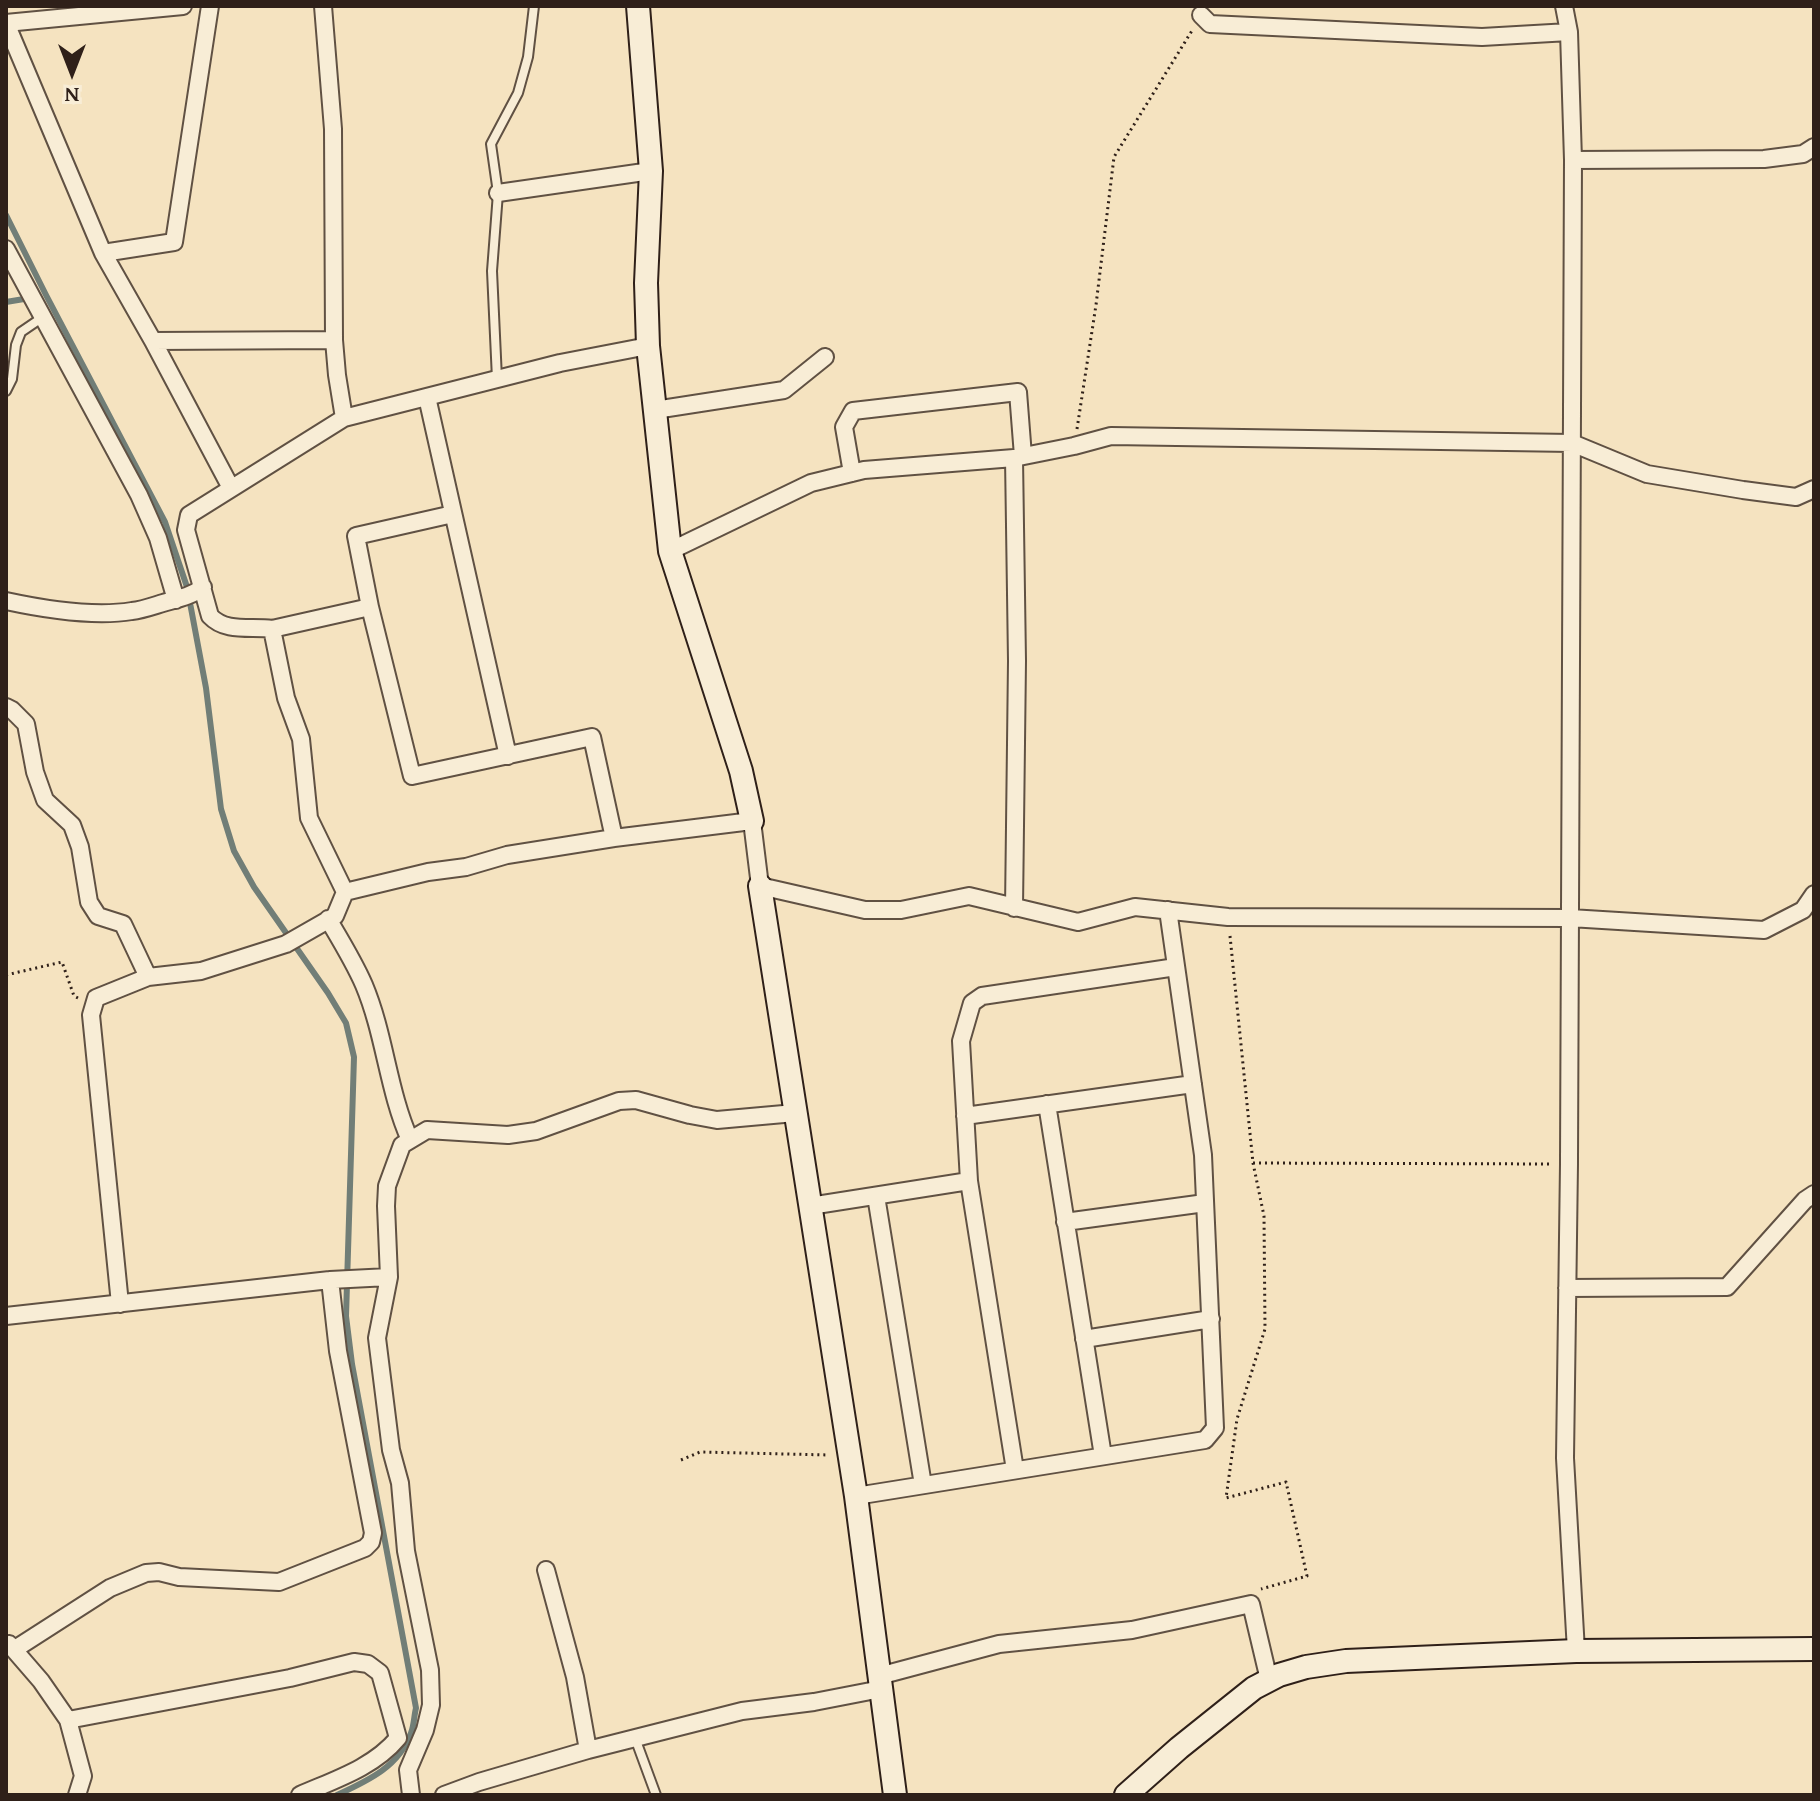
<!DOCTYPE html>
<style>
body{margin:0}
#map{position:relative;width:1820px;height:1801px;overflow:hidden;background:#f5e3c0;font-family:"Gentium Book Plus",serif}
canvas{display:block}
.frame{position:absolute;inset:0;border:8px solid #2f2019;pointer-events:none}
.north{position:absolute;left:32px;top:32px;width:80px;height:80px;-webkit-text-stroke:6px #f8edd6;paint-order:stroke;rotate:180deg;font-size:22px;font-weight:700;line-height:32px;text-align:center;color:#2f2019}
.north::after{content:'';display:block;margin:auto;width:28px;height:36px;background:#2f2019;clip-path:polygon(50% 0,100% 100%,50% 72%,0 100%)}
</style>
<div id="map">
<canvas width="1820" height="1801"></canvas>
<div class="frame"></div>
<div class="north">N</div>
</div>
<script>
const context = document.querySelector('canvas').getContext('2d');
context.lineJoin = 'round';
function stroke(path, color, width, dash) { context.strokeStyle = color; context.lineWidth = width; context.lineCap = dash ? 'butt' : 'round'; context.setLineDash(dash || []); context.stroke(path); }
stroke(new Path2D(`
 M6 215 46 295 165 522 187 587 206 688 221 809 234 851 254 887 328 993 346 1023 354 1057 346 1316 352 1364 416 1708C414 1716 414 1726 411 1733 399 1767 367 1781 337 1795
 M6 302 30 298`), '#717e77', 6);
const lane = new Path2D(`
 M497 379 492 271 498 193 491 144 518 93 528 57 534 6
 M6 391 12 379 16 345 21 332 43 317
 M635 1738 656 1795`);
const street = new Path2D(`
 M323 6 333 129 334 340 337 375 344 418
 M1564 6 1569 32 1573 160 1569 1164 1565 1458 1576 1651
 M1201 15 1210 24 1482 37 1569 32
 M6 23 103 253 153 341 231 488
 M6 23 183 6
 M1573 160 1764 159 1803 154 1814 147
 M498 193 651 171
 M6 249 139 495 158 538 176 600
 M103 253 174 242 210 6
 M153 341 334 340
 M427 397 508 756
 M655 410 784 390 825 357
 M1014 458 1017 661 1014 908
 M852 473 844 427 853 411 1018 392 1023 456
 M670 551 811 483 864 470 1014 458 1074 446 1111 436 1572 443 1647 474 1743 490 1796 497 1814 489
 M6 601C43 609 95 617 132 611 142 610 153 606 163 603 177 599 192 596 203 587
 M370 607 356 536 453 514
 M272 629 370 607 412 776 592 737 614 838
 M6 707 12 710 26 724 35 772 45 800 72 825 80 847 89 902 98 916 123 924 148 977
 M345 892 428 872 466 867 507 855 614 838 752 821 760 886 865 910H901L969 896 1078 922 1135 907 1228 917 1570 918 1764 930 1803 910 1814 894
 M328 919C341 941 354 962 364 985 385 1035 388 1091 410 1140
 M1047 1104 1103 1456
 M965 1116 1193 1084
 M876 1196 923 1485
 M810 1206 969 1181
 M1065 1222 1205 1203
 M1567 1288 1727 1287 1805 1200 1814 1194
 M120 1304 91 1015 96 998 148 977 201 971 286 944 335 916 345 892 309 818 301 739 286 698 272 629C251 626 226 633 210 616L186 530 189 515 344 418 560 363 648 346
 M6 1316 330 1280 389 1277
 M1084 1339 1211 1319
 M1015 1470 969 1181 961 1041 972 1003 982 996 1176 967
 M856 1496 1205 1440 1215 1428 1203 1155 1168 910
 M546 1570 575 1677 588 1750
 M9 1644 41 1681 68 1720 83 1776 77 1795
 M15 1649 110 1588 146 1573 159 1572 179 1577 279 1582 365 1548 371 1542 373 1533 338 1351 330 1280
 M879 1676 999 1644 1132 1630 1251 1604 1269 1680
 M68 1720 290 1678 354 1662 368 1664 380 1673 398 1738C373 1768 334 1780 300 1795
 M411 1795 408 1770 425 1730 431 1705 430 1670 406 1551 400 1483 391 1450 377 1338 389 1277 386 1206 387 1186 402 1145 427 1130 508 1135 536 1131 619 1101 636 1100 690 1115 717 1120 795 1113
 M444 1795 479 1782 588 1750 742 1711 814 1702 881 1689`);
const secondary = new Path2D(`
 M638 6 651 171 646 283 648 346 670 551 741 771 752 821
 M760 886 856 1496 895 1795
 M1126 1795 1179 1748 1254 1688 1279 1675 1306 1667 1346 1661 1576 1651 1814 1649`);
stroke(lane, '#605143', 12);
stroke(street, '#605143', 20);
stroke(secondary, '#2f2019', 26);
stroke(new Path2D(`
 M1077 429 1096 305 1114 157 1193 29
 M1230 936 1253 1163 1264 1216 1265 1329 1237 1419 1226 1498 1286 1482 1307 1576 1261 1589
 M6 975 62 962 74 996 80 999
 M1253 1163 1553 1164
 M681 1460 700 1452 829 1455`), '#2f2019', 3, [2, 4]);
stroke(lane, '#f8edd6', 8);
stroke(street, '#f8edd6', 16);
stroke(secondary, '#f8edd6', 22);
</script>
